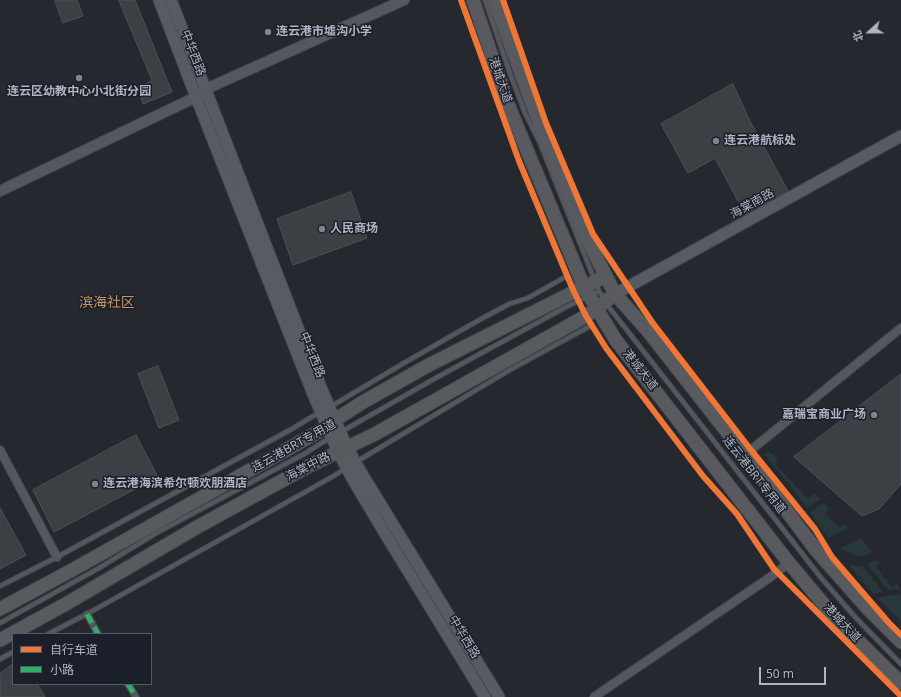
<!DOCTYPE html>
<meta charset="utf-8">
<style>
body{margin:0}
#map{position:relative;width:901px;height:697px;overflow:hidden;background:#25292f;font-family:"Noto Sans","Noto Sans SC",sans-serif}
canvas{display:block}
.legend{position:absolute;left:12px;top:633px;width:140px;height:52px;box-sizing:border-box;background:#1a1f29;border:1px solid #555b66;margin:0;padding:5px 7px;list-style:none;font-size:12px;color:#aeb4c1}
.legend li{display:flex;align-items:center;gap:8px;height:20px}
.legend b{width:20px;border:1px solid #555b66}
.north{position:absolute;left:849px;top:12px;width:40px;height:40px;-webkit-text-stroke:3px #1a1f29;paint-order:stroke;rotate:249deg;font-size:11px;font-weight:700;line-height:16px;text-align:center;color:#aeb4c1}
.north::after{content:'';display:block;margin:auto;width:14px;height:18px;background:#aeb4c1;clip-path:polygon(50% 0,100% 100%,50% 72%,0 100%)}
.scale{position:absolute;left:759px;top:667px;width:67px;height:18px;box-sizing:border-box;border:2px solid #aeb4c1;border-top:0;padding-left:5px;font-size:12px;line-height:14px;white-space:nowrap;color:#aeb4c1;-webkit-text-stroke:3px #1a1f29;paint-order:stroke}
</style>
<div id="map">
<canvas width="901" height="697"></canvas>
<ul class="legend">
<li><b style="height:5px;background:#f07635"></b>自行车道</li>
<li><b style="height:5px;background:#2db169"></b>小路</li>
</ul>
<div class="north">北</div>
<div class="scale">50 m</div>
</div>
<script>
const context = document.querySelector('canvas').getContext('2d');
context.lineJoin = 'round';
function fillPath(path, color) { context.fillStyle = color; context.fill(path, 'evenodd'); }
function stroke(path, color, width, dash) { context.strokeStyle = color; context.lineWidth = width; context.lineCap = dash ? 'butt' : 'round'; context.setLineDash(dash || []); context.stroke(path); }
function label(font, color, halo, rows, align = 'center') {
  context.font = font + ' "Noto Sans","Noto Sans SC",sans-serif'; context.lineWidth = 3; context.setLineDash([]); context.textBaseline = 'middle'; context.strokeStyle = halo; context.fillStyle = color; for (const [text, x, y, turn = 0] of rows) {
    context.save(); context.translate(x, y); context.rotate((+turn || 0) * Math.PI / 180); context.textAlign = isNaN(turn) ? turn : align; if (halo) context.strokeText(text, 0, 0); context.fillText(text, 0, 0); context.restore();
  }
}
fillPath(new Path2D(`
 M768 451 778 458 775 464 808 499 815 494 820 499 807 508 765 455Z
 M824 503 829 509 825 514 840 528 844 524 848 528 828 538 810 512Z
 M861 538 872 552 863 556 860 557 843 550 841 548Z
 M877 560 880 563 876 567 892 587 897 584 900 589 888 590 867 564Z
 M849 565 863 566 883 592 873 594Z
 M901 594V621L877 598Z`), '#283739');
const building = new Path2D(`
 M55 0H77L83 16 63 23Z
 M119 0H135L172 92 143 104 137 87 152 81Z
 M733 84 750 121 788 191 745 214 715 158 688 173 661 124Z
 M351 192 367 238 293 265 277 219Z
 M158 366 179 420 159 428 138 374Z
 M901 374V484L879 509 862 516 794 457Z
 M136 435 158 477 54 532 33 490Z
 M0 508 26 555 0 569Z
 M13 664V684H37L45 697H0V674Z`);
fillPath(building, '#3c3f44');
stroke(building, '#4c5057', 1);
const service = new Path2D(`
 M485 0 511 76 525 113 540 143 595 281 599 291 608 306 822 579 856 618 901 664
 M330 407 404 363 481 319 509 304 528 298 567 276
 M341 432 434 379 564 308 599 291
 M356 462 513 368 592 325
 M0 586 57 557 290 430 320 412
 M0 623 99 568 158 532 304 454 331 437
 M48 634 87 614 323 482 347 468
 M0 659 13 652`);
const pedestrian = new Path2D(`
 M87 614 98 634
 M128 684 136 697`);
const minor = new Path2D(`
 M0 450 57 557
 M751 450 901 328
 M594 697 769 578 789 563`);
const tertiary = new Path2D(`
 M0 191 196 97 206 89 404 0`);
const secondary = new Path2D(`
 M159 0 196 97 313 394 338 452 353 480 381 527 485 697
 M171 0 322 390 347 447 362 474 499 697
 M615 294 901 136`);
const primary = new Path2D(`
 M0 609 74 569 327 427 335 420 363 402 427 366 574 292 606 276
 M0 640 64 605 199 526 309 466 375 434 586 316 615 294`);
const trunk = new Path2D(`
 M473 0 509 107 584 287 615 339 789 563 837 620 901 683
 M494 0 540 125 585 235 615 294 648 331 735 442 816 550 869 610 901 642`);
stroke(service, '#42454a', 6);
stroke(pedestrian, '#42454a', 8);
stroke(minor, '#42454a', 10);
stroke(tertiary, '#42454a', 12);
stroke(secondary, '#42454a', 13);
stroke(primary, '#42454c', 15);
stroke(trunk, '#41444b', 15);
stroke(service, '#54575e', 4);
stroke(pedestrian, '#54575e', 6);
stroke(minor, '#54575e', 8);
stroke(tertiary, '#54575e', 10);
stroke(secondary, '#585c62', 11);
stroke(primary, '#575a5f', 13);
stroke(trunk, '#585a5f', 13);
stroke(new Path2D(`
 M87 614 98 634
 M128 684 136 697`), '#2db169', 5, [10, 5]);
stroke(new Path2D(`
 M461 0 519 161 574 292 586 316 606 348 703 476 737 514 774 569 901 696
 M503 0 546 123 593 234 652 322 751 450 815 529 832 557 889 623 901 635`), '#f07635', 6);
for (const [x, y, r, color] of [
 [268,32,4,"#7e838e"],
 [79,78,4,"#7e838e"],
 [716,141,4,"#7e838e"],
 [322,229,4,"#7e838e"],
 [874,415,4,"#7e838e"],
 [95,484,4,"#7e838e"]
]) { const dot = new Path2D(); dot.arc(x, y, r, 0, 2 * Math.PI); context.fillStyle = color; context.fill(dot); stroke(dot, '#1a1f29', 1.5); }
label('bold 12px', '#aeb4c1', '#1a1f29', [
 ["连云港市墟沟小学",276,32],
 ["连云区幼教中心小北街分园",79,92,"center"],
 ["连云港航标处",724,141],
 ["人民商场",330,229],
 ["嘉瑞宝商业广场",866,415,"right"],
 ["连云港海滨希尔顿欢朋酒店",103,484]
], 'left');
label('12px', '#aeb4c1', '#1a1f29', [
 ["中华西路",193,53,69],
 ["港城大道",500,80,71],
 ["海棠南路",752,204,-29],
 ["中华西路",312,355,68],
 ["港城大道",640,370,52],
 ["连云港BRT专用道",294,446,-29],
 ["海棠中路",308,467,-27],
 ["连云港BRT专用道",754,475,52],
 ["港城大道",842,623,47],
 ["中华西路",464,637,59]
]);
label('14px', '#c89562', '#1a1f29', [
 ["滨海社区",107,303]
]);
</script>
